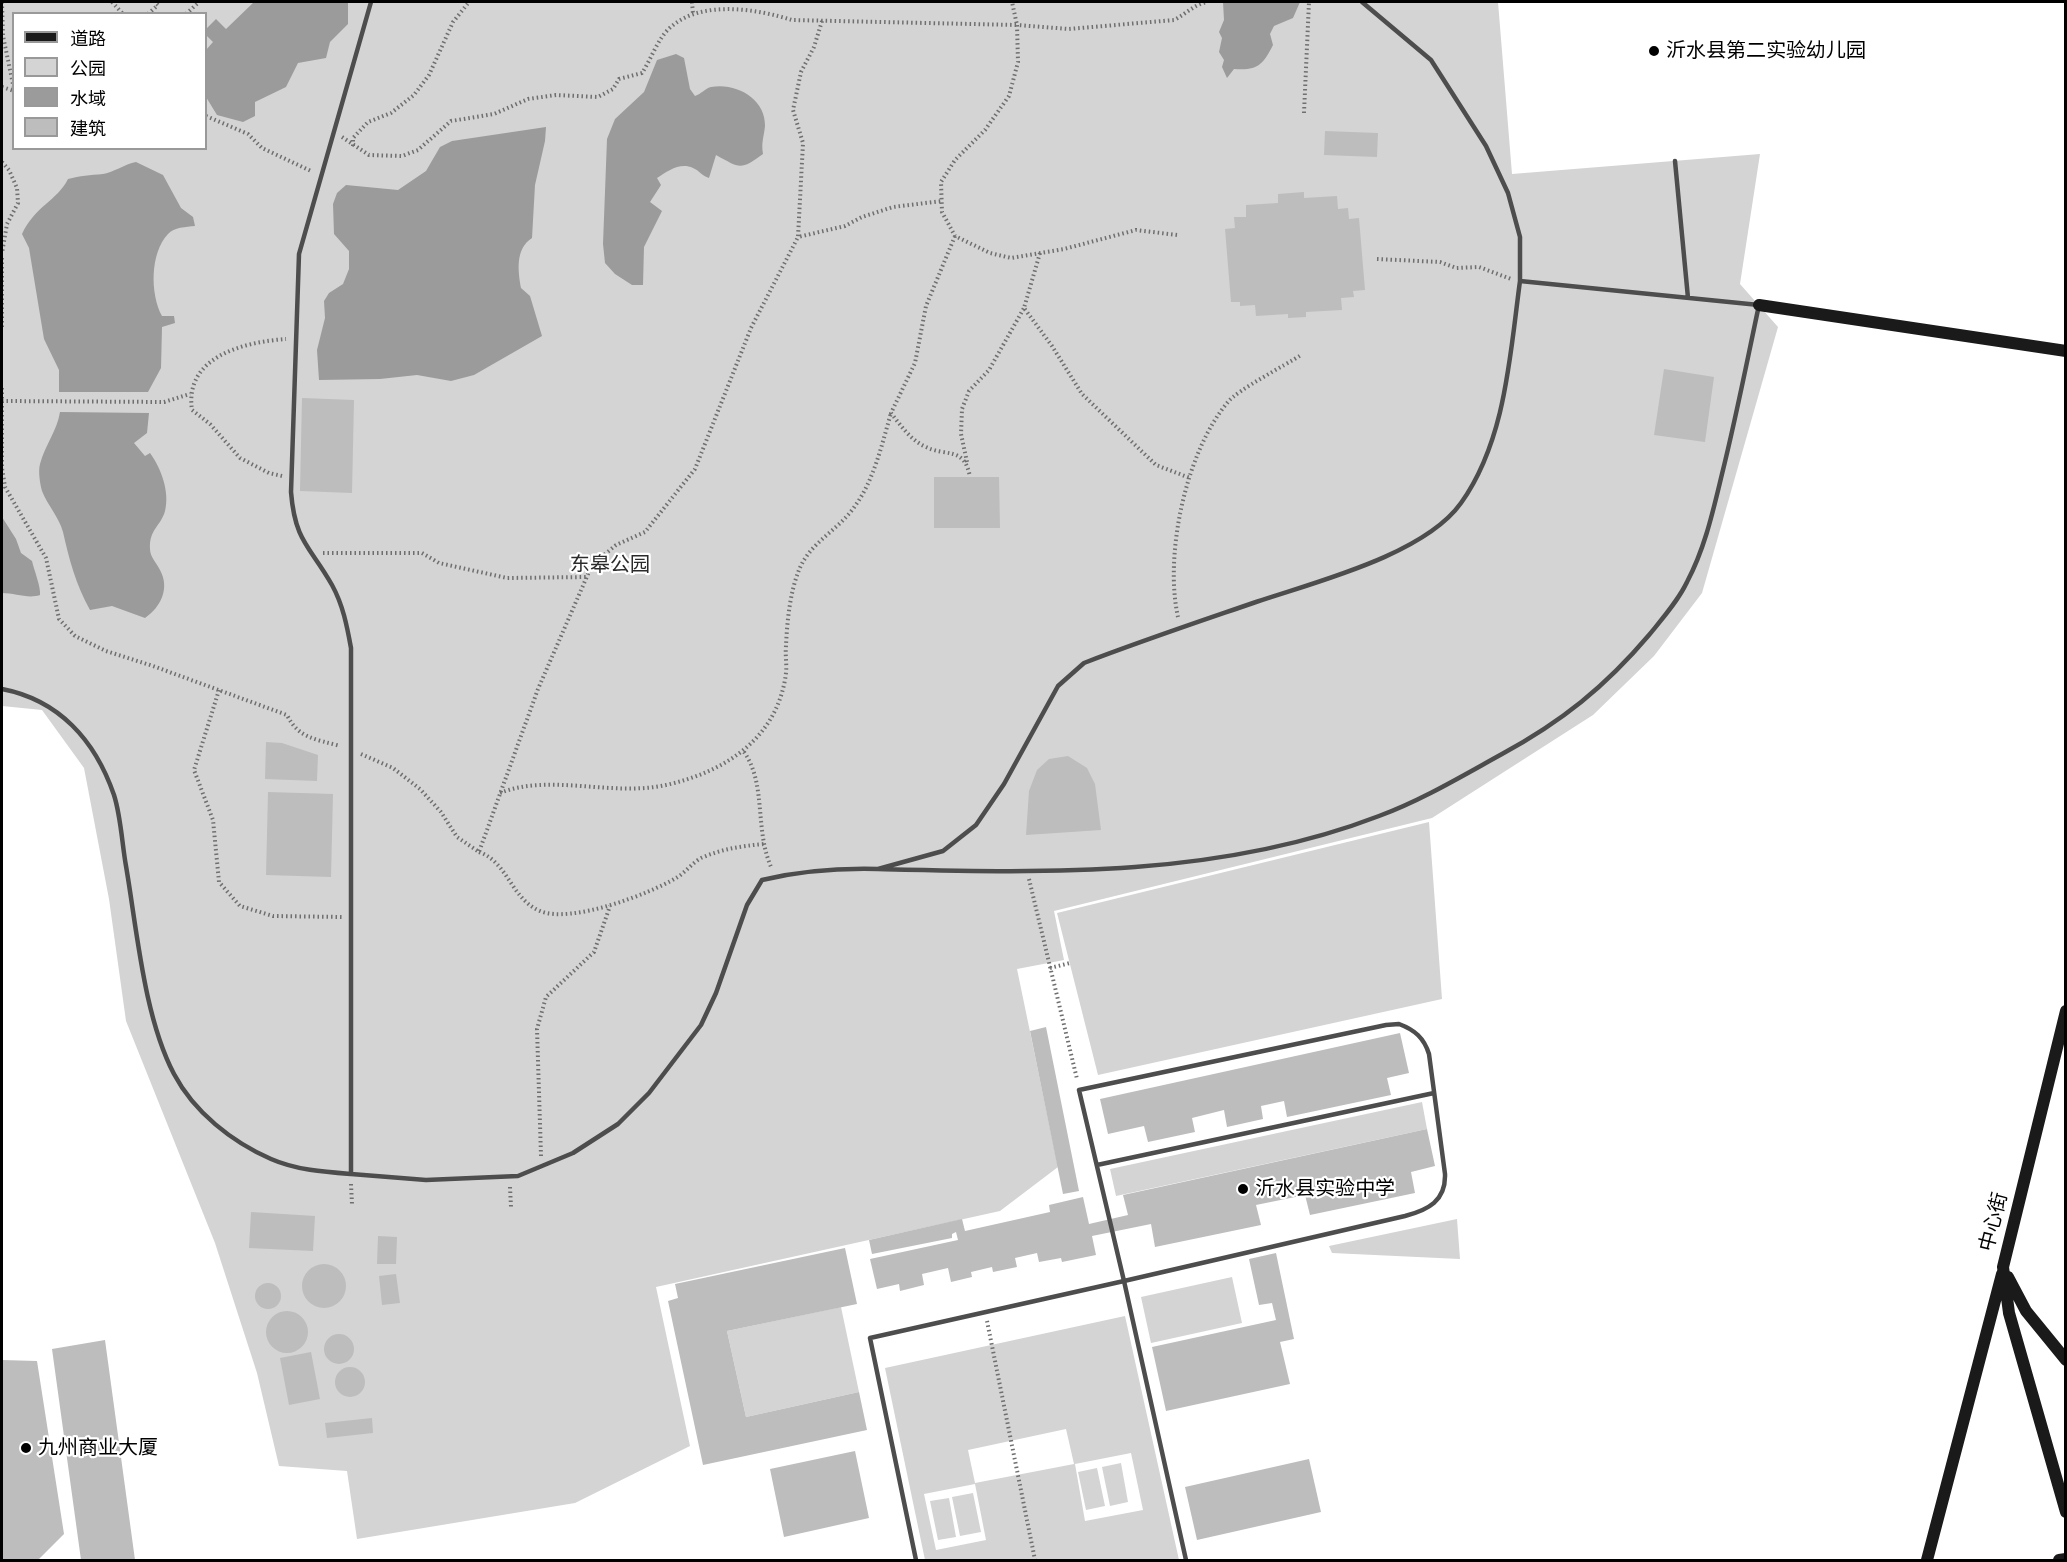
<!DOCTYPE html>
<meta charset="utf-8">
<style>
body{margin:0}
#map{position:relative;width:2067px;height:1562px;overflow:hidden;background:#fff;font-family:"Open Sans","Noto Sans SC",sans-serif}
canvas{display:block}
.frame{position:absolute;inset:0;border:3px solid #000;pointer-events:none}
.legend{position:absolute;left:12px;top:12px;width:195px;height:138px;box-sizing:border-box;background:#fff;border:2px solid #999;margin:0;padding:8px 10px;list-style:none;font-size:18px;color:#000}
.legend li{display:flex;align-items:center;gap:12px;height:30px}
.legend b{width:30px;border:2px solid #999}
</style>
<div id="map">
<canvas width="2067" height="1562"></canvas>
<div class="frame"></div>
<ul class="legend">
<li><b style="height:8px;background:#1a1a1a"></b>道路</li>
<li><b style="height:16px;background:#d4d4d4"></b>公园</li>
<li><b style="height:16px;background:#9b9b9b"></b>水域</li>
<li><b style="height:16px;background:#bdbdbd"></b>建筑</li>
</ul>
</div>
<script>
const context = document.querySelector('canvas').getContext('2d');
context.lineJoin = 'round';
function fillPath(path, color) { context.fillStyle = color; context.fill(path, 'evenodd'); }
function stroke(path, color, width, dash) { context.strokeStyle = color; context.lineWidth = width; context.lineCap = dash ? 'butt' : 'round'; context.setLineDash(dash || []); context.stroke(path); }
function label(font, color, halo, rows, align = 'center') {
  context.font = font + ' "Open Sans","Noto Sans SC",sans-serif'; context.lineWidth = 4.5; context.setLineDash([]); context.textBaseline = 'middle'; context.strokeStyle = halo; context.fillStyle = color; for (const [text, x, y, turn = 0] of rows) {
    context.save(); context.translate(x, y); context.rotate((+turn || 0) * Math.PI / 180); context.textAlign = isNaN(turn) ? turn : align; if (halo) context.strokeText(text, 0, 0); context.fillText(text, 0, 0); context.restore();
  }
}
fillPath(new Path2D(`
 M2 2H1498L1512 174 1760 154 1740 284 1778 327 1702 593 1654 656 1593 715 1432 818 1054 911 1064 960 1017 969 1058 1167 1000 1211 656 1287 690 1446 575 1503 357 1539 347 1471 279 1466 257 1373 215 1243 126 1021 109 899 84 768 42 710 2 706ZM14 14H206V148H14Z
 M1429 822 1442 999 1098 1075 1057 913Z
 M1422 1102 1427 1129 1116 1196 1110 1169Z
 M1457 1219 1460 1259 1332 1253 1329 1246Z
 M1232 1277 1242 1323 1151 1343 1141 1297Z
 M841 1307 859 1392 746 1417 727 1331Z
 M1125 1316 1179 1560H925L885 1368ZM1066 1429 1074 1464 975 1483 968 1450ZM1131 1453 1143 1510 1085 1521 1075 1464ZM975 1484 986 1540 936 1550 924 1494Z
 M1121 1463 1128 1502 1110 1506 1102 1467Z
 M1097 1468 1105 1506 1086 1510 1078 1472Z
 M973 1493 981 1532 960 1536 952 1497Z
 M949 1498 956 1537 938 1540 930 1501Z`), '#d4d4d4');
fillPath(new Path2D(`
 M254 2H348V24L330 42 326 58 298 63 286 87 255 102V116L243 122 217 115 206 97V50L213 42 206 35V29L216 19 226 29Z
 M1223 2H1300L1293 18 1274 26 1270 34 1273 45C1263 65 1257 71 1234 69L1227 78 1222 67 1224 60 1219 52 1222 38 1219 32 1224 20Z
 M676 54 684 58 690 89 695 96C701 94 706 88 711 87 736 82 766 99 765 126 764 137 761 142 763 154 740 171 740 168 716 155L709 178C702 176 700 171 693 168 680 162 668 171 657 178L661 185 650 202 662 211 644 247 643 285H632L615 274 605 263 603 244 607 139 615 119 644 92 657 60Z
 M546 127 545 141 535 185 532 238C515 249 518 271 521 288L530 296 542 336 474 375 451 381 417 375 380 379 319 380 317 350 325 318 324 301 329 293 343 284 349 269V251L334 234 333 204 337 193 346 185 398 190 426 171 440 147 452 141Z
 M136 162 163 175 181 208 193 217 195 226C186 227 174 227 168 234 150 253 150 294 162 316H174L175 323 162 327 161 368 148 392H59V370L44 339 29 248 22 234C35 206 57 201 68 179 80 176 90 175 103 174 112 173 125 164 136 162Z
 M60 412 149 413 147 433 134 443 145 456 150 453C161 468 170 492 165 511 161 526 149 529 150 549 150 557 156 562 160 570 170 588 161 607 145 618L112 606 90 610C76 585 69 559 63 532 59 517 48 506 42 491 40 484 38 471 40 464 45 445 57 431 60 412Z
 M2 517 16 539 21 553 32 561C34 570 41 587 40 595 28 599 15 593 2 593Z`), '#9b9b9b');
fillPath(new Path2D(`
 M1325 131 1378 133 1377 157 1324 155Z
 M1304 192V198L1337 196 1338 209 1348 208 1349 219 1359 218 1365 290 1353 291 1354 297 1341 298 1342 310 1306 312V317L1288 318V314L1256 316 1255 305 1240 306V302H1231L1225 229 1235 228 1234 217H1246V205L1278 203V194Z
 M1664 369 1714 377 1705 442 1654 435Z
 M302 398 354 400 352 493 300 491Z
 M934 477H999L1000 528H934Z
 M266 742 282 743 318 755 317 781 265 779Z
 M1068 756 1087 768 1095 784 1101 830 1026 835 1029 791 1037 770 1049 759Z
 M268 792 333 794 331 877 266 875Z
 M1046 1027 1079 1191 1063 1194 1030 1031Z
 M1400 1033 1409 1073 1387 1078 1391 1095 1287 1117 1284 1101 1261 1106 1263 1119 1227 1127 1224 1110 1192 1118 1195 1132 1148 1142 1144 1126 1108 1134 1100 1099Z
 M1427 1129 1435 1166 1411 1172 1415 1193 1310 1215 1305 1195 1256 1205 1261 1225 1155 1247 1151 1224 1092 1236 1096 1255 1062 1262 1061 1258 1039 1262 1037 1253 1015 1258 1017 1267 993 1272 992 1267 971 1272 972 1277 951 1282 948 1268 922 1274 924 1285 900 1291 899 1284 877 1289 870 1259 958 1240 956 1232 952 1234V1238L872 1254 869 1240 962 1219 965 1231 1050 1212 1049 1205 1083 1197 1089 1224 1128 1215 1123 1195Z
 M251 1212 315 1216 313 1251 249 1248Z
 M378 1236 397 1237 396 1264H377Z
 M845 1248 857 1304 727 1331 746 1417 859 1392 867 1430 703 1465 668 1301 678 1298 675 1284Z
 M1276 1253 1294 1339 1280 1342 1290 1384 1166 1411 1152 1347 1276 1320 1272 1303 1259 1305 1249 1259Z
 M302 1286a22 22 0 1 1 44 0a22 22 0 1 1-44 0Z
 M396 1274 400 1303 382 1305 379 1276Z
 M255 1296a13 13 0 1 1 26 0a13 13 0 1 1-26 0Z
 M266 1332a21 21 0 1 1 42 0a21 21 0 1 1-42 0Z
 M324 1349a15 15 0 1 1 30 0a15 15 0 1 1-30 0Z
 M105 1340 135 1560H81L52 1349Z
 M311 1352 320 1399 289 1405 280 1358Z
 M2 1360 37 1361 64 1534 38 1560H2Z
 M335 1382a15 15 0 1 1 30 0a15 15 0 1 1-30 0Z
 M372 1418 373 1433 327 1438 325 1423Z
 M855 1451 869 1518 784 1537 770 1469Z
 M1309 1459 1321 1512 1197 1540 1185 1487Z`), '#bdbdbd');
stroke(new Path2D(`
 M2 2 3 36 14 89
 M112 2 123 14
 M692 2 693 14
 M148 14 158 5 155 2
 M186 14 199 2
 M822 21 814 47 801 72 793 110 803 143 798 237 845 226 862 217 893 207 942 201
 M2 87 14 91
 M1304 113 1309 2
 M206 116 248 134 262 148 311 171
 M342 137 369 155 402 156 418 150 451 121 494 114 528 99 556 95 598 97 613 89 619 79 642 73C652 58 658 37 672 26 703 0 757 9 792 20L1017 25 1012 2
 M353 146V138L368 122 391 113 414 95 429 75 453 22 469 2
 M2 162 9 170 17 188 18 203 7 224 2 253
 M1177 235 1136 230 1064 249 1011 258 990 253 955 236 942 212 941 182 955 160 985 130 1009 96 1018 62 1017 25 1069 29 1174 20C1186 14 1193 5 1207 2
 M955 236 926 306 915 363 891 413C901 426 910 439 924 446 946 458 964 445 970 477
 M1040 253 1024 308 1052 346 1082 394 1156 465 1190 478
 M2 258V327
 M1377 259 1440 262 1456 268 1479 267 1511 279
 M2 388V468L5 487 46 558 59 619 75 636 106 651 153 666 287 715C299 739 316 739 340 746
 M2 401 164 402 190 394
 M967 462 961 434 962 409 969 391 989 370 1024 308
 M282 476 269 473 240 458 210 424 192 410C184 357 243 342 286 339
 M323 553H422L439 563 507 578 587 577
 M1178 617C1164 555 1186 451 1228 402 1237 390 1286 365 1301 355
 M219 690 194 770 213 820 219 882 240 906 273 916 342 917
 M744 752C767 784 754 831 772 869
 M361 754 393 768 420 789 441 812 457 837 479 852 538 689 592 565 616 545 645 532 695 469 751 328 798 237
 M500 793C549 773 612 797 666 785 725 772 778 738 786 673 787 664 785 655 786 646 787 622 790 592 799 570 810 542 839 530 855 506 874 480 882 444 891 413
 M479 852C508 862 511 899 540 911 571 924 649 894 676 878 685 873 692 863 701 858 722 849 741 846 764 844
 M1029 879 1077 1079
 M1050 968 1070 963
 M541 1156 537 1029 546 997 594 952 610 906
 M351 1184 352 1204
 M510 1187 511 1207
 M987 1321 1035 1560`), '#6f6f6f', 4, [1.5, 3]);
stroke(new Path2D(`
 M371 2 299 254 291 492C295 542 310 546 332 585 343 605 347 626 351 648V1174L426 1180 518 1176 573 1153 618 1124 649 1093 701 1025 716 993 747 905 762 880C800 871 839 868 878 869 1047 873 1218 878 1379 816 1422 800 1462 776 1502 754 1561 722 1605 687 1649 635 1662 619 1678 601 1687 582 1705 548 1713 511 1722 474 1736 418 1747 361 1759 305L1520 281C1510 354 1506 440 1461 503 1424 555 1315 582 1256 602 1198 622 1141 641 1084 663L1058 686 1004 784 976 825 943 851 878 869
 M1362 2 1431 60 1486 146 1508 193 1520 237V281
 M1675 161 1688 298
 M2 689C59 700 95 740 114 795 121 817 122 844 126 866 137 930 144 1017 174 1074 194 1112 232 1142 271 1159 296 1170 324 1172 351 1174
 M1399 1024C1415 1030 1424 1038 1429 1054L1445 1174C1446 1201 1428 1210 1405 1216L1124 1281 1079 1090 1386 1025Z
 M1097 1165 1434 1093
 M916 1560 870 1338 1124 1281 1186 1560`), '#4d4d4d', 4.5);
stroke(new Path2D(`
 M1759 305 2066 351
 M2066 1011 2003 1267 2009 1313 2066 1512
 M2008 1277 2026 1311 2066 1360
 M1927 1560 2002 1274
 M2059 1560 2066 1559`), '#1a1a1a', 12);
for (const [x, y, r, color] of [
 [1654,51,6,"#000"],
 [1243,1189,6,"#000"],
 [26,1448,6,"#000"]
]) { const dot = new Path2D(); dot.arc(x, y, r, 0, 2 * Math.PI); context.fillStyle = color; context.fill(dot); stroke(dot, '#fff', 2); }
label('20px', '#000', '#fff', [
 ["沂水县第二实验幼儿园",1666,51],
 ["沂水县实验中学",1255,1189],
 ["九州商业大厦",38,1448]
], 'left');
label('20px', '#2b2b2b', '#fff', [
 ["东皋公园",610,565]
]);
label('20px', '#000', '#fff', [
 ["中心街",1994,1222,-76]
]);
</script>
